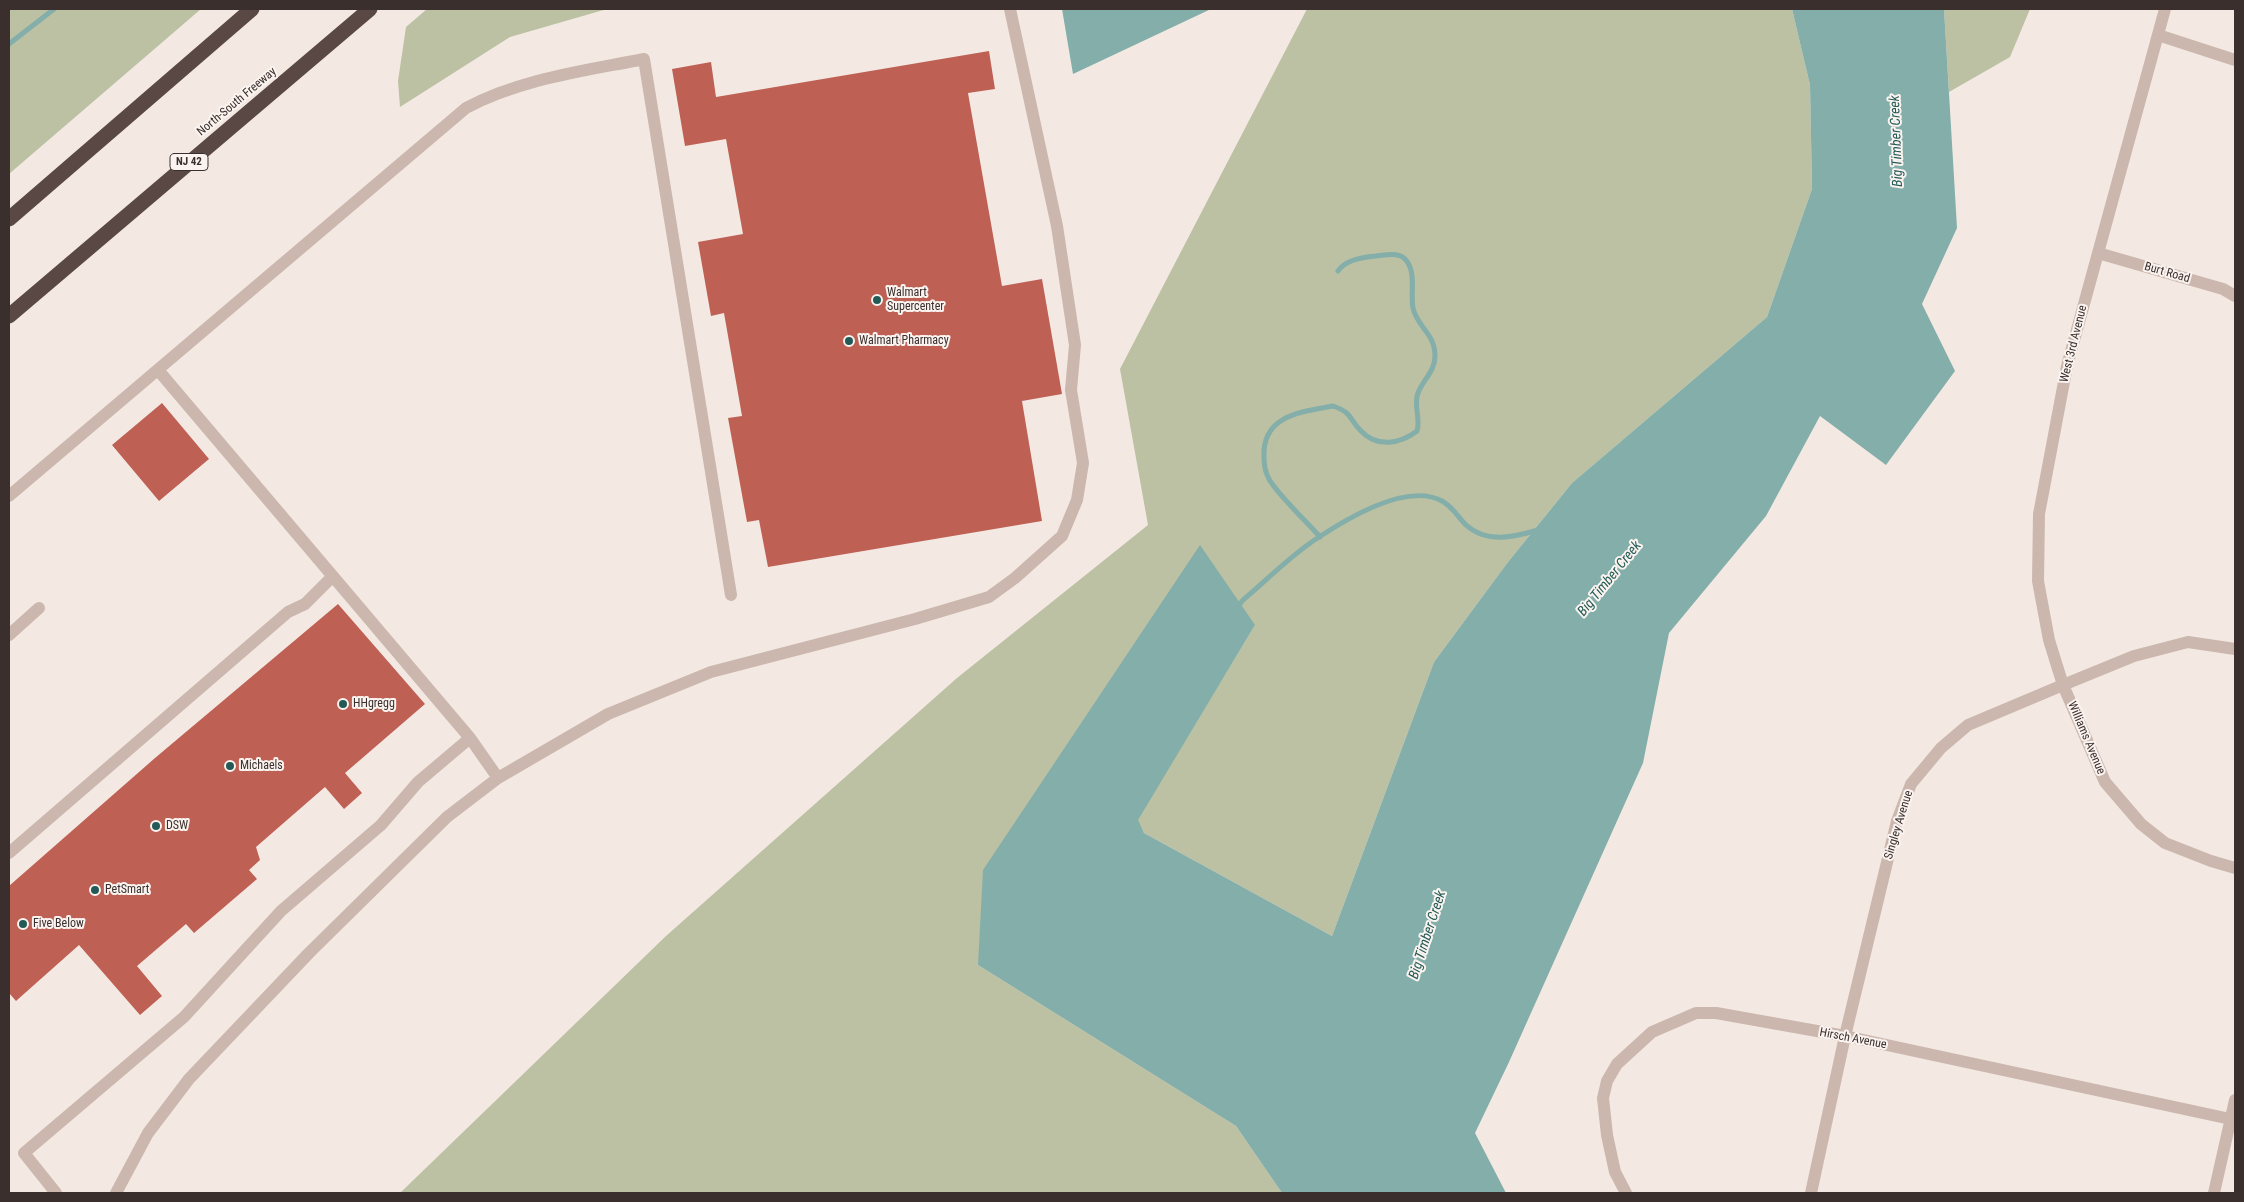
<!DOCTYPE html>
<style>
body{margin:0}
#map{position:relative;width:2244px;height:1202px;overflow:hidden;background:#f3e9e2;font-family:"Roboto Condensed",sans-serif}
canvas{display:block}
.frame{position:absolute;inset:0;border:10px solid #3a2f2c;pointer-events:none}
</style>
<div id="map">
<canvas width="2244" height="1202"></canvas>
<div class="frame"></div>
</div>
<script>
const context = document.querySelector('canvas').getContext('2d');
context.lineJoin = 'round';
function fillPath(path, color) { context.fillStyle = color; context.fill(path, 'evenodd'); }
function stroke(path, color, width, dash) { context.strokeStyle = color; context.lineWidth = width; context.lineCap = dash ? 'butt' : 'round'; context.setLineDash(dash || []); context.stroke(path); }
function label(font, color, halo, rows, align = 'center') {
  context.font = font + ' "Roboto Condensed",sans-serif'; context.lineWidth = 4; context.setLineDash([]); context.textBaseline = 'middle'; context.strokeStyle = halo; context.fillStyle = color; for (const [text, x, y, turn = 0] of rows) {
    context.save(); context.translate(x, y); context.rotate((+turn || 0) * Math.PI / 180); context.textAlign = isNaN(turn) ? turn : align; if (halo) context.strokeText(text, 0, 0); context.fillText(text, 0, 0); context.restore();
  }
}
fillPath(new Path2D(`
 M9 9H201L9 174Z
 M427 9H607L510 37 400 107 398 81 406 27Z
 M1307 9H1792L1810 85 1812 189 1767 317 1572 483 1508 562 1434 662 1332 936 1144 833 1137 820 1255 625 978 965 1236 1126 1282 1193H400L666 936 957 678 1148 525 1120 369Z
 M1944 9H2030L2010 57 1949 92Z`), '#bbc1a2');
fillPath(new Path2D(`
 M1062 9H1211L1073 74Z
 M1792 9H1944L1957 228 1922 304 1955 371 1886 465 1820 416 1766 516 1669 633 1643 763 1509 1062 1475 1133 1506 1193H1282L1236 1126 978 965 983 870 1200 545 1255 625 1138 820 1144 833 1332 936 1434 662 1508 562 1572 483 1767 317 1812 189 1810 85Z`), '#83aeaa');
stroke(new Path2D(`
 M9 44 54 9
 M1320 537C1306 521 1278 495 1269 479 1265 472 1264 464 1264 457 1262 415 1301 412 1333 406 1353 413 1348 418 1361 431 1377 448 1400 444 1417 431 1421 419 1413 405 1418 393 1423 380 1435 371 1435 356 1435 333 1417 327 1413 308 1410 294 1417 271 1405 259 1398 252 1385 255 1376 256 1363 257 1345 260 1338 271
 M1236 609 1243 600C1267 580 1290 556 1316 539 1346 519 1407 482 1442 501 1452 506 1458 517 1466 525 1487 544 1514 537 1538 530`), '#83aeaa', 5);
fillPath(new Path2D(`
 M989 51 995 89 968 93 1002 286 1042 279 1062 394 1022 401 1042 521 768 567 759 520 747 522 728 418 742 416 724 313 711 316 698 242 743 234 726 139 685 146 672 69 711 62 716 97Z
 M162 403 209 459 159 501 112 445Z
 M338 604 425 704 345 773 362 793 344 809 325 787 256 847 260 860 249 870 257 879 194 933 186 924 137 966 162 996 140 1015 79 945 16 1001 9 993V886L155 758Z`), '#bf6054');
stroke(new Path2D(`
 M2165 9 2067 366 2039 514 2038 581 2049 640 2063 685 2105 782 2141 824 2165 843 2211 861 2235 868
 M2158 35 2235 60
 M2098 253 2223 289 2235 296
 M158 370 470 738 498 778
 M9 496 466 108C520 79 584 71 644 59L731 595
 M9 635 39 608
 M9 853 288 612 305 604 333 576
 M56 1193 24 1153 184 1017 281 911 381 825 418 782 470 738
 M116 1193 148 1133 189 1079 309 953 447 817 498 778 608 714 711 672 915 619 989 597 1015 578 1062 536 1077 500 1083 463 1071 390 1075 345 1057 226 1010 9
 M1626 1193 1615 1172 1607 1135 1603 1098 1607 1081 1617 1064 1652 1032 1696 1013H1716L1845 1036 2235 1120
 M1811 1193 1845 1036 1897 821 1911 784 1941 748 1968 725 2063 685 2134 656 2188 642 2235 649
 M2214 1193 2235 1100`), '#cbb7ae', 12);
stroke(new Path2D(`
 M9 219 252 9
 M9 316 370 9`), '#5a4844', 15);
for (const [x, y, r, color] of [
 [877,300,5,"#235a56"],
 [849,341,5,"#235a56"],
 [343,704,5,"#235a56"],
 [230,766,5,"#235a56"],
 [156,826,5,"#235a56"],
 [95,890,5,"#235a56"],
 [23,924,5,"#235a56"]
]) { const dot = new Path2D(); dot.arc(x, y, r, 0, 2 * Math.PI); context.fillStyle = color; context.fill(dot); stroke(dot, '#faf3ef', 2); }
for (const [x, y, w] of [
 [189,162,38]
]) { const box = new Path2D(); box.roundRect(x - w / 2, y - 8.5, w, 17, 4); context.fillStyle = '#faf3ef'; context.fill(box); stroke(box, '#3a2f2c', 1); }
label('bold 11px', '#3a2f2c', null, [
 ["NJ 42",189,162]
]);
label('12px', '#3a2f2c', '#faf3ef', [
 ["North-South Freeway",237,102,-40],
 ["Burt Road",2167,273,16],
 ["West 3rd Avenue",2074,344,-76],
 ["Williams Avenue",2086,738,67],
 ["Singley Avenue",1899,825,-73],
 ["Hirsch Avenue",1853,1039,11]
]);
label('12px', '#3a2f2c', '#faf3ef', [
 ["Walmart",887,293],
 ["Supercenter",887,307],
 ["Walmart Pharmacy",859,341],
 ["HHgregg",353,704],
 ["Michaels",240,766],
 ["DSW",166,826],
 ["PetSmart",105,890],
 ["Five Below",33,924]
], 'left');
label('italic 14px', '#235a56', '#faf3ef', [
 ["Big Timber Creek",1897,141,-92],
 ["Big Timber Creek",1610,579,-51],
 ["Big Timber Creek",1428,935,-72]
]);
</script>
